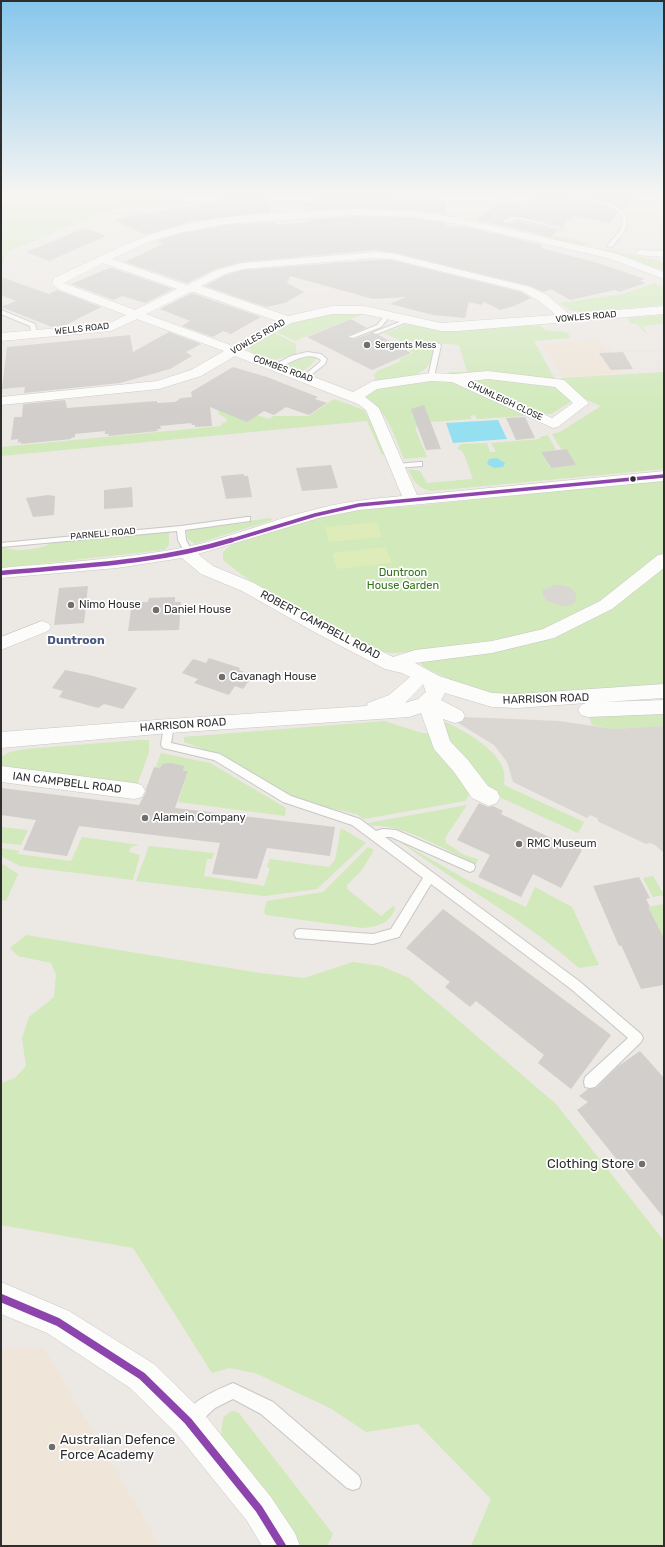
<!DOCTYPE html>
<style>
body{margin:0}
#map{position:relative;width:665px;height:1547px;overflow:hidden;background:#ece8e4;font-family:Rubik,sans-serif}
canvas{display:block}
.frame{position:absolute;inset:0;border:2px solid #2e2e2e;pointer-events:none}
</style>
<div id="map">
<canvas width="665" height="1547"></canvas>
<div class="frame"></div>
</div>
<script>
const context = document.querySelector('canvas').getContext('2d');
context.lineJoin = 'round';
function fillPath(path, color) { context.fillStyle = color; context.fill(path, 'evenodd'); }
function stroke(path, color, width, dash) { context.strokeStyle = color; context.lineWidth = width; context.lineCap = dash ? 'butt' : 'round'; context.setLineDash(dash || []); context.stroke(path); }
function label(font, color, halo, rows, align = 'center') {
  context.font = font + ' Rubik,sans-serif'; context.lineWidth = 3.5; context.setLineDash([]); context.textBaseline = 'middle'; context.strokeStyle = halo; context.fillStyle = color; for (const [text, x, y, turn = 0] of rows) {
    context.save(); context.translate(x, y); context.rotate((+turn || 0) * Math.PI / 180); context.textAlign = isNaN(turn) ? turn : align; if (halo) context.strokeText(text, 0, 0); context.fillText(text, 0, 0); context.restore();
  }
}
fillPath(new Path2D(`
 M597 340 606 348 610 347 613 352H623L633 369 618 370 619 373 564 377 541 344Z
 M44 1348 160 1546H1V1349Z`), '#efe5d8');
fillPath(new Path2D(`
 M1 195H196L163 200 104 212 8 252 1 270Z
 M538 232 588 243 585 245H573L539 236 537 233Z
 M606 249 664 262V270L637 264 600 250Z
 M655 283 664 288V305L579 312 569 310 560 303 622 294Z
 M366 313 295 341 274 331C309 314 327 314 366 313Z
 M664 315V324L642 326 647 332 645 333 637 324H631L627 318Z
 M408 324 461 330 539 325 545 330 567 332 571 338 534 341 555 379 448 374 449 372H467L459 345 436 343C434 350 433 358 429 364 419 381 391 380 374 382L375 377 373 376 377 371 401 361 399 359 413 353 401 345 404 343 384 333Z
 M273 332 296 344V354L270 361 252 354 249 348 252 345Z
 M313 356 316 359C309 368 300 377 288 367L291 362Z
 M664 372V469L432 491C417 488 414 482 408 469L420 471 427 483 473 479 464 454 461 450 457 449 461 444 487 443 490 452H496L491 443 540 439V437L548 435 556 450 541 452 550 468 576 465 567 449H561L552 434 560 432 601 406C583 398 573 395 561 378Z
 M479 378 556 384 572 401 551 414H541L471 383V379Z
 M447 379 521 410 524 416 477 419 474 415 470 416 472 419 429 422 415 428 427 457 404 459C392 431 390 415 365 396L381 386Z
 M334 399 364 410 370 421 384 454 382 455 367 421 1 456V447L221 426 222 423 227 422 226 418 219 414 217 402 269 419 274 416H309Z
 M664 480V554L608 595 567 623 541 632 433 651 392 653 384 652C329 626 270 599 223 560V552L231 545 314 518 354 510 413 506Z
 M271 518 272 520 269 521 195 544 187 538V531L193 528 248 523 249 521Z
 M169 531V545L164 550 1 568V547C7 547 11 550 17 550 29 550 44 548 54 542Z
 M664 567V685L532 695 488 693 452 681 424 667 419 662 570 629 600 614Z
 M664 711V726L614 729 592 725 588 715Z
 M384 721 422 733H433L470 794 465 801 364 819 356 814 313 804 284 793 227 758 184 742V737Z
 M443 721C463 730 499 749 504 772 505 776 504 781 504 785L584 822 578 833 497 796 451 750Z
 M139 740H149V752L137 785 1 768V757L10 752 26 749Z
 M161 753 210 763 286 808 285 816 178 802 188 771H183L184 767 162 764 160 768 156 767Z
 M467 805 445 838 446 843 464 855 478 859 476 864C449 852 401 823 372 826L368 823Z
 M1 827 28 830 21 845 1 843Z
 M341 828 366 843 317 889 265 896 136 881 149 846 214 853 212 859H207L204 876 264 886 270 868 267 867 270 859 329 867 335 860Z
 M82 837 139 845 131 847 129 852 140 855 133 880 20 866 1 856 2 848 19 851 18 854 71 861Z
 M399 841 467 880 526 907 535 887 572 907 599 965 579 968C524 919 458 884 399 841Z
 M368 847 374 850 362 870 347 885V889L381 916 393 906 395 908C391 923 377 927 362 928L266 915 264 912 267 901 323 892Z
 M1 863 18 874 6 901 1 900Z
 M653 876 664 895 653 897 643 878Z
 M664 904V938L648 907Z
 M26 935 260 973 304 978 353 962 381 966 409 978 556 1104 664 1241V1546H471L491 1499 418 1424 366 1432 330 1408 255 1373 229 1368 212 1373 133 1248 1 1225V1083L15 1078 26 1066 22 1038 29 1017 54 997 56 975 51 963 18 956 10 948Z
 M231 1411 238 1412 333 1534 327 1546H298L273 1505 221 1435 223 1418Z`), '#d1e9bb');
fillPath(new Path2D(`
 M377 522 382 537 329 542 325 527Z
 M386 547 392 563 337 569 332 553Z`), '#ddecb9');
fillPath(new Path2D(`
 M554 585H561L571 588 576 594V601L571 605 561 606 547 601 542 594 543 590Z
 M440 716 559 721 614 729 664 726V853L655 845 650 843 646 844 599 822 597 818 590 815 587 818 513 782 507 762 494 745 458 723Z`), '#dad6d2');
fillPath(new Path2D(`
 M498 420 507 439 453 443 446 423Z
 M497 458 505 463 503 467 494 468 487 464 489 459Z`), '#94e0f1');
fillPath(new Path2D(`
 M252 195H266L271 212 193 221 145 235 114 220 143 212 147 215 173 208 175 210 222 200 221 198Z
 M316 195H366L368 198 436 199V202H446V214L414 210 354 208 306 210 303 202 317 201Z
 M540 195H559L566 199 598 204 609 208 618 214 609 223 574 216 562 226 518 216H510L502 221 504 224 518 221 558 230 551 237 476 220 501 201 526 206Z
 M579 195H638L623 210 613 203 601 199Z
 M354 216 414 218 446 223V226L467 227 542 245 541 248 598 263 645 279 640 281 646 283 619 292 615 290 570 300 551 289 544 292 530 286 391 252 375 250 242 262 216 269 187 283 125 262 163 244 157 241 178 234 227 225 275 222 276 225 310 222 309 220Z
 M85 228 106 236 49 261 26 252Z
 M375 260H391L521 292 531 298 514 306 500 310 484 302 481 305 469 302 465 318 433 315 390 304 406 297 373 299 290 276 287 283 304 292 285 303 266 307 205 286 226 275 243 270Z
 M109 268H112L173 289 145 303 122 296 114 300 71 284Z
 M1 277 49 294 57 290 101 307 64 326 52 327 1 307 16 301 1 295Z
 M190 294H194L261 317 231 334 223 331 213 337 182 326 190 321 160 309Z
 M351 319 367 328 347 336 348 338 354 339 371 333 372 334 379 335 411 353 372 370 307 337Z
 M169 332 201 344 186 352 192 356 170 369 120 383 24 393 25 387 2 389 7 347 130 335 133 352Z
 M623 352 633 369 611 370 599 353Z
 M233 367 267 377 318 397 315 399 327 403 309 415 286 407 274 415 264 411 247 422 210 407 212 426 195 427V425H192L191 423 160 426 161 429H157L158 431 108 436 109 434H105V431L75 434V437L71 438V439L21 444V442L18 443V439L11 440 14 417H22L23 404 65 400 67 408 157 401V403L175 402 181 398 192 397 191 392Z
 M424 405 441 449 426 450 411 409Z
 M525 417 535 438 516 440 506 418Z
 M567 449 576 465 551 468 541 452Z
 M331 465 338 488 302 491 296 468Z
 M244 474V476H248L252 497 226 499 221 476Z
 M132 487 133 507 104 509V490Z
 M48 495 55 496 54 515 33 517 26 498Z
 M88 586 84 623 54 625 59 588Z
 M175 597V602H181L179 630 128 631 132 603 148 602 149 598Z
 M209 658 240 668 239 670 253 675 243 689 235 686 229 695 194 683 198 679 182 673 193 659 206 663Z
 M65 670 89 675 137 688 123 709 104 704 98 708 59 697 63 691 52 688Z
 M171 763 184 766 183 771H188L175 808 335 827 330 856 267 848 257 879 212 874 220 843 79 826 67 856 23 850 36 820 1 815V788L139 805 146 792V789L154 767 160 768 162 764Z
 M479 803 488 807 493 806 503 811 501 814 557 841 558 837 582 850 561 888 533 874 521 897 478 877 490 855 457 840Z
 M639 877 650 898 646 899 650 907H648L664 938V985L641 989 621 945 619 946 593 886Z
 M443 909 611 1035 571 1089 538 1063 544 1055 476 1001 470 1007 445 987 450 982 406 948Z
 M640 1051 664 1078V1218L577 1110 588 1102 579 1096 588 1089 596 1088 617 1067Z`), '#d1cecb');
const service = new Path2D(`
 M507 195H513L504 198V196Z
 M560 195C575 195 632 200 627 224 625 233 617 240 612 247L607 246C612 239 619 233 622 226 631 199 571 202 560 195Z
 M511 217H518L563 228 561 229 518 219 504 223V221Z
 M1 310 35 324 37 334 32 335 30 326 1 314Z
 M386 314 391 315 381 327 353 338 348 337 377 325Z
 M407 319 412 320 377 334 372 333Z
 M438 343 441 345 434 377 431 379 428 377 435 345Z
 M307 352 321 354 327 359 325 364 307 378 302 377 320 362 321 360C303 347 282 373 272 366L291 356Z
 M419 462H422V466L397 468 393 466 397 464Z
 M247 517H250V521L185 530 186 540 192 551 188 553H185L178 540 177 531 1 547V543L181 526Z
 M169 722 174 726 171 743 220 754 291 796 360 819 376 831 383 829 396 830 474 864 475 867 474 870 470 872 391 837H385L579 981 641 1034 643 1038 641 1042 595 1087 590 1088 585 1087 584 1082 585 1077 628 1038 571 989 431 884 399 937 373 944 296 938 294 934 296 930 300 929 373 934 391 929 423 878 352 825 283 802 214 760 163 748 161 745 164 726Z
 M233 1383 273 1402 359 1476 361 1482 359 1488 353 1490 347 1488 261 1414 233 1399 215 1408 197 1425 191 1427 185 1425 183 1419C191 1400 215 1391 233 1383Z`);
const minor = new Path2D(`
 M354 209 414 211 454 217 615 253 664 272V279L608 258 454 223 414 217 354 215 227 224 178 233 146 243 112 259 187 285 217 270 242 263 375 252 391 253 530 287 547 295 569 314 664 306V314L458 331H441L364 314H332L291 323 244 350 353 392 373 381 431 373 454 374 488 371 564 380 589 403 558 427 553 428 452 382 431 381 377 389 365 397 379 408 417 495 664 471V481L359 510 319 518 198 554 213 566 254 583 330 626 393 657 415 650 492 641 543 629 600 601 658 555 664 554V568L612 609 554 638 492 653 415 663 439 676 492 693 518 694 664 684V698L604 702 664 700V714L588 717 581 715 578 710 581 705 586 703 518 708 492 707 445 693 441 700 462 711 465 716 462 721 455 723 443 719 450 741 468 760 488 786 497 791 500 797 497 803 489 806 472 798 454 772 434 749 421 713 409 717 169 733 1 748V732L169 719 367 706 368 703 389 695 410 677 402 673 385 669 318 634 242 591 201 574 182 558 117 568 1 578V568C63 562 126 559 187 547 229 538 268 521 309 511 340 502 370 499 402 496L366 410 358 404 235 356 201 376 159 389 1 405V397L157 381 191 370 224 351 137 319 111 331 1 341V333L108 324 126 315 60 290 52 284 54 278C93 260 131 240 172 228 226 212 297 213 354 209ZM375 258 391 259 522 291 539 301 556 315 441 323 364 306H332L288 316 201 286 225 274 243 269ZM103 263 177 289 135 310 64 283ZM190 292H194L277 321 233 346 146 314ZM488 379 555 387 573 403 552 418 470 381ZM423 684 426 692 418 699 405 703Z
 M641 250 664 251V257L637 255 636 253 637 251Z
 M42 621 48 623 51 627 48 631 1 650V637Z
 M1 766 134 783 142 785 145 791 142 797 134 799 1 782Z
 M1 1282 69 1311 154 1364 200 1409 271 1497 295 1533 300 1546H262L247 1521 176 1433 130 1388 47 1333 1 1314Z`);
stroke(service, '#c8c6c6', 2);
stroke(minor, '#c8c6c6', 1);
fillPath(service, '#fcfcfb');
fillPath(minor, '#fcfcfb');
stroke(new Path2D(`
 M229 541 315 515 359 505 664 476`), '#8e44ad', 3.5);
stroke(new Path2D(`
 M1 573C79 566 157 563 232 540`), '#8e44ad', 4.5);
stroke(new Path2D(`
 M1 1298 58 1322 142 1376 188 1421 259 1509 282 1546`), '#8e44ad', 8);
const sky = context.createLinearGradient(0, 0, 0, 412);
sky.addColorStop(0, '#86c6ec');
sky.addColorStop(0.47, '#f6f5f3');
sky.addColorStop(1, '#f6f5f300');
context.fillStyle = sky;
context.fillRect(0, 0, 665, 412);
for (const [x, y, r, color] of [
 [367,345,4,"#706f6e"],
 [633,479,3.5,"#2e2e2e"],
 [71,605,4,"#706f6e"],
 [156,610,4,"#706f6e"],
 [222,677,4,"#706f6e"],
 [145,818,4,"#706f6e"],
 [519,844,4,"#706f6e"],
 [642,1164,4,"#706f6e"],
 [52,1447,4,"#706f6e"]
]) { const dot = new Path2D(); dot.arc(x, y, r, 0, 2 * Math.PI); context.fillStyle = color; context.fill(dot); stroke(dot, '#fff', 1.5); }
label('9px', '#2e2e2e', '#fff', [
 ["VOWLES ROAD",586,317,-5],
 ["WELLS ROAD",82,329,-6],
 ["VOWLES ROAD",258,337,-30],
 ["COMBES ROAD",283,369,20],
 ["CHUMLEIGH CLOSE",505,401,25],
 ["PARNELL ROAD",103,534,-5]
]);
label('9px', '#2e2e2e', '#fff', [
 ["Sergents Mess",375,345]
], 'left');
label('11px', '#317216', '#fff', [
 ["Duntroon",403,573],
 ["House Garden",403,586]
]);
label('11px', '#2e2e2e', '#fff', [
 ["Nimo House",79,605],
 ["Daniel House",164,610],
 ["Cavanagh House",230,677],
 ["Alamein Company",153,818],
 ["RMC Museum",527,844]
], 'left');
label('11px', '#2e2e2e', '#fff', [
 ["ROBERT CAMPBELL ROAD",320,625,28],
 ["HARRISON ROAD",546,699,-2],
 ["HARRISON ROAD",183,725,-4],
 ["IAN CAMPBELL ROAD",67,783,7]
]);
label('bold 12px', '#4a5982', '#fff', [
 ["Duntroon",76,641]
]);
label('13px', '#2e2e2e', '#fff', [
 ["Clothing Store",634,1164],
 ["Australian Defence",60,1440,"left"],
 ["Force Academy",60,1455,"left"]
], 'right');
</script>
